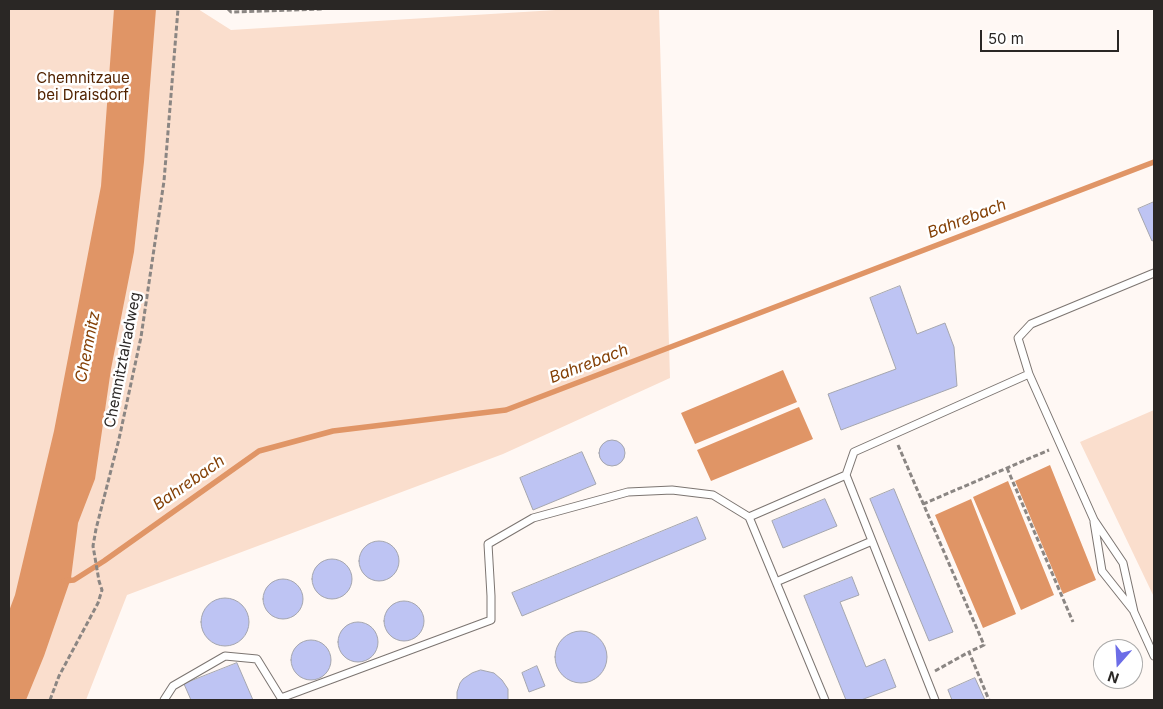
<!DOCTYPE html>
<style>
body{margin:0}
#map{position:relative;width:1163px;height:709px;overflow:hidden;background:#fff8f4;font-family:Inter,sans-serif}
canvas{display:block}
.frame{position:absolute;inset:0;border:10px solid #2a2725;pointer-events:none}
.north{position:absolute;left:1093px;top:639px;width:50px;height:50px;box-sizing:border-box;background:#fff;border:1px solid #aaa9a8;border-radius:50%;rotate:199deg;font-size:14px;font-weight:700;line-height:20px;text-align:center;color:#2a2725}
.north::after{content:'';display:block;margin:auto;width:18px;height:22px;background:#6c6de7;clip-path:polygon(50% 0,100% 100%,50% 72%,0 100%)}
.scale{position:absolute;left:980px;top:30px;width:139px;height:22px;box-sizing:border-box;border:2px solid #2a2725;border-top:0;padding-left:6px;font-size:15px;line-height:18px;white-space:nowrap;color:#2a2725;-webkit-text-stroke:4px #fff;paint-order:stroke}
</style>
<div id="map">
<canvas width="1163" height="709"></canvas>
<div class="frame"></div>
<div class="north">N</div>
<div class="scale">50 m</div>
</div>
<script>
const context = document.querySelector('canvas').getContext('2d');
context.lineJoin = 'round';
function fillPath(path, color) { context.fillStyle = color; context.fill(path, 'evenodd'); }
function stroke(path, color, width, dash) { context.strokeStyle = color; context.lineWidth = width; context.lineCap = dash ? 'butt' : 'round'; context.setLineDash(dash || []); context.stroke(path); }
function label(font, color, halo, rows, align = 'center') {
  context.font = font + ' Inter,sans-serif'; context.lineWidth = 5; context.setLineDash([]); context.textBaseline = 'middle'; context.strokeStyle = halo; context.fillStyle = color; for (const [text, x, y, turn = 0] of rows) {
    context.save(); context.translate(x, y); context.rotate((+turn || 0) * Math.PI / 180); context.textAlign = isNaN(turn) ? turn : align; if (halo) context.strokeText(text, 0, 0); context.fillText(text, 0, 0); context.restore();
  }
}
fillPath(new Path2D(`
 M9 9H198L231 30 572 9H659L670 378 503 454 127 595 86 700H9Z
 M1154 410V597L1080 442Z`), '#fadecd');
fillPath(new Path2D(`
 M114 9H156L144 162 134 252 111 369 95 479 78 523 71 578 44 656 26 700H9V611L15 595 54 431 101 186Z
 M783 370 797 402 695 444 681 413Z
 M799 407 813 439 711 481 697 450Z
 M1050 465 1096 580 1063 594 1015 481Z
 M1008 481 1054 595 1021 610 973 497Z
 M971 499 1016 614 983 628 935 515Z`), '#e09566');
stroke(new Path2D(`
 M64 581 74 580 104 561 259 451 333 431 506 410 1154 162`), '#e09566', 5.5);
const building = new Path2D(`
 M1154 202V240L1152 241 1138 209Z
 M900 286 917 334 945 323 954 347 957 386 841 430 828 394 896 369 870 298Z
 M599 453a13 13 0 1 1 26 0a13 13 0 1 1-26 0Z
 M582 452 596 484 533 510 520 478Z
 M894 489 953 632 929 641 870 499Z
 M825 499 837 526 783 548 772 521Z
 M697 517 706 539 522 616 512 593Z
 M359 561a20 20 0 1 1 40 0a20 20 0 1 1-40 0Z
 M312 579a20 20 0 1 1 40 0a20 20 0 1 1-40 0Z
 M852 577 859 595 840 602 866 667 885 659 896 687 861 700H846L804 596Z
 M263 599a20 20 0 1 1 40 0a20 20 0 1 1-40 0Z
 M201 622a24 24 0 1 1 48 0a24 24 0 1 1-48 0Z
 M384 621a20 20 0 1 1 40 0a20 20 0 1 1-40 0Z
 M338 642a20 20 0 1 1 40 0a20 20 0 1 1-40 0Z
 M555 657a26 26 0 1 1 52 0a26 26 0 1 1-52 0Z
 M291 660a20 20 0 1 1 40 0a20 20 0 1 1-40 0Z
 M237 663 253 700H191L184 684Z
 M537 666 545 686 529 692 522 673Z
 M481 670 494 673 502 680 508 689V700H457V692L460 683 463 679 472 673Z
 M975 678 985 700H952L948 690Z`);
fillPath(building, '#bec4f3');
stroke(building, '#a5a6ae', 1);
const service = new Path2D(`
 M1029 374 1094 520 1123 563 1134 612 1154 656
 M846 475 935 700
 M749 517 846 475 854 452 1029 374 1018 338 1031 324 1154 273
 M1094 522 1102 571 1133 610
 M776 582 872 541
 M164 700 173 686 225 656 257 659 281 698 491 620V596L488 544 533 518 628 492 672 490 713 495 749 517 825 700`);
stroke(service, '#7c7571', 9);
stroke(new Path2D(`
 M228 9 231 12 324 9
 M898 445 984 645 969 652
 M1007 468 1073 622
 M923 504 1049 450
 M935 671 969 652 989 700
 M50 700 59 676 98 603 102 590 99 581 93 546 96 529 119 439 141 337 164 181 178 9`), '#8b8683', 3, [5, 2.5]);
stroke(service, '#fff', 7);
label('15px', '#522300', '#fff', [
 ["Chemnitzaue",83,78],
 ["bei Draisdorf",83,95]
]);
label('15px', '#2a2725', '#fff', [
 ["Chemnitztalradweg",123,360,-79]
]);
label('italic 16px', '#844006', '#fff', [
 ["Bahrebach",967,219,-21],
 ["Chemnitz",88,347,-79],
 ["Bahrebach",589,364,-21],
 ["Bahrebach",189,483,-35]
]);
</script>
